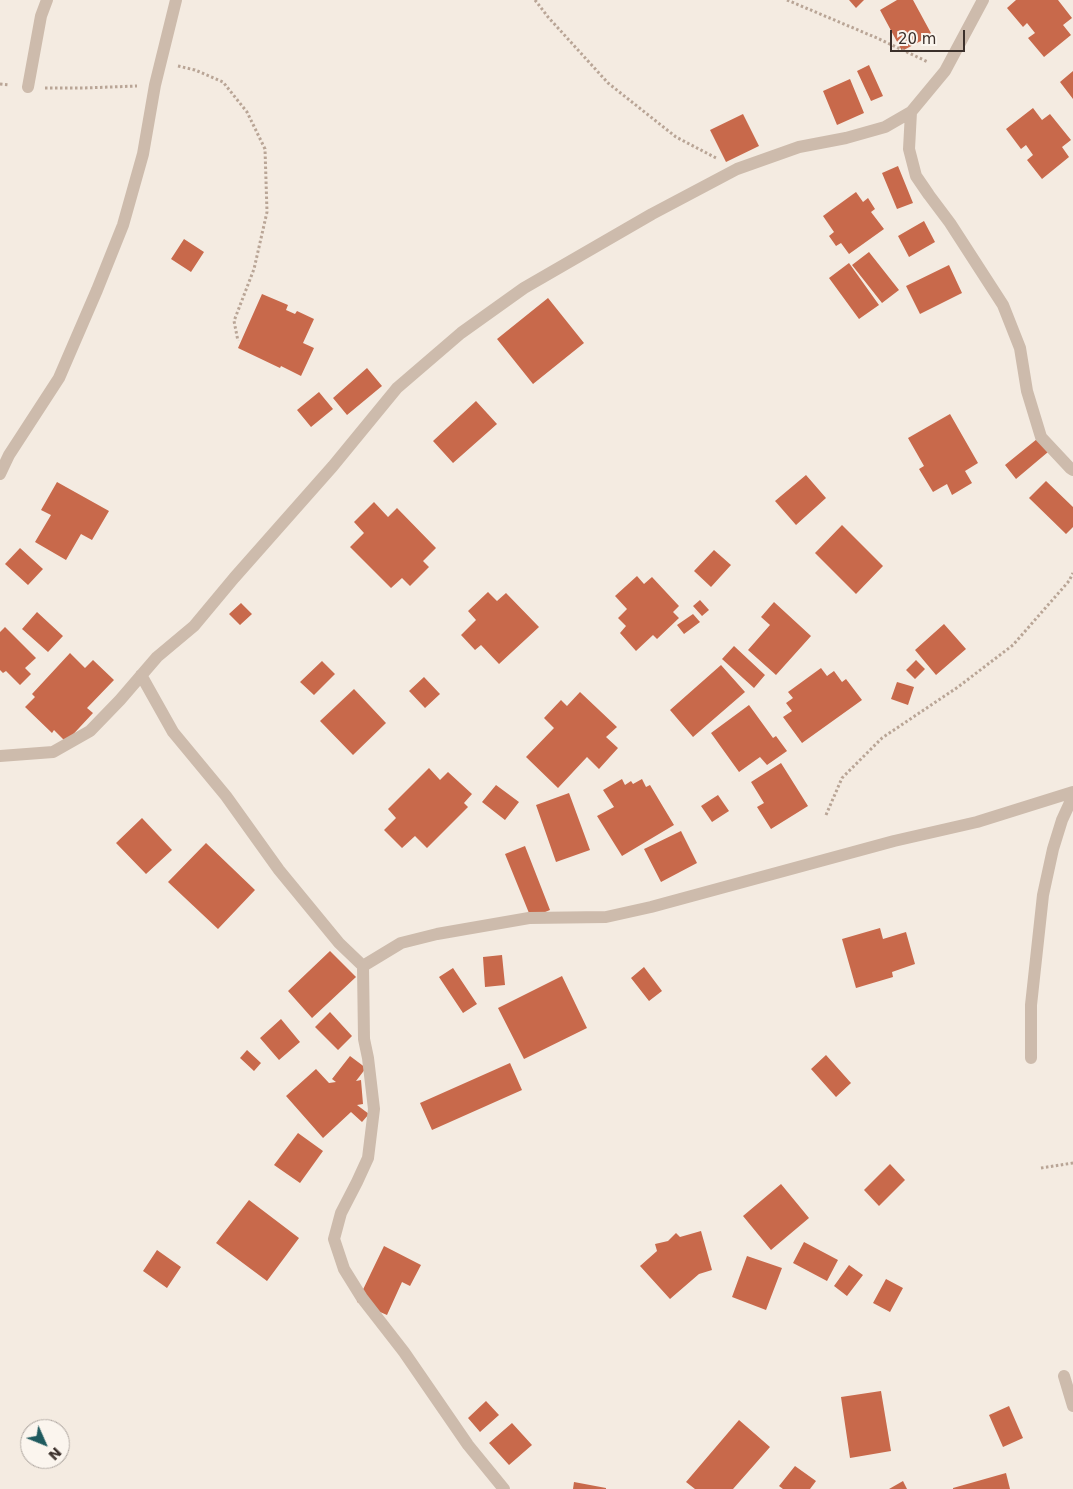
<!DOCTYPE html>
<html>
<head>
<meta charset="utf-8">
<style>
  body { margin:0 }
  #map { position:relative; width:1073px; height:1489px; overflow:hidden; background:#f4ebe1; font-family:"DejaVu Sans",sans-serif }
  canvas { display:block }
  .north { position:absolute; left:20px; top:1419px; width:50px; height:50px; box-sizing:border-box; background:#fbf5ee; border:1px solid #aea6a0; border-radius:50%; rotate:134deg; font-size:14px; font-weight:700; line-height:20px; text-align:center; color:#3b302b }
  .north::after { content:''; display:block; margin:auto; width:18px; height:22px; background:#1f5a5e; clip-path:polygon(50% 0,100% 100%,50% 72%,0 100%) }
  .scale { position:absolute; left:890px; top:30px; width:75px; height:22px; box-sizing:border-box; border:2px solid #3b302b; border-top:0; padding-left:6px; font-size:15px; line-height:18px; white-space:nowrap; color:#3b302b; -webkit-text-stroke:4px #fbf5ee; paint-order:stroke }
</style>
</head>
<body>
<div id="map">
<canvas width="1073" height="1489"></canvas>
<div class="north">N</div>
<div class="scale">20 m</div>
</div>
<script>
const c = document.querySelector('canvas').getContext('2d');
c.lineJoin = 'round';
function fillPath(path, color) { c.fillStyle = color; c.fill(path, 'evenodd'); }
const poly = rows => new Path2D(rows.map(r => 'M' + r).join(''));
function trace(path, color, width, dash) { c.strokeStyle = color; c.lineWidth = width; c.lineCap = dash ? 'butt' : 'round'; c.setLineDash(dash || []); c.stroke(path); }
const building = poly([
  [849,0,864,0,856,8],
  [897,0,913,0,932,35,902,51,880,10],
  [1016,0,1058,0,1072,18,1063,25,1071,35,1044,57,1028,38,1035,33,1027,23,1023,27,1007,8],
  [869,65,883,96,871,101,857,71],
  [1073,71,1073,99,1060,82],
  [850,79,864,113,837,125,823,91],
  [1033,108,1042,120,1050,114,1071,140,1062,147,1069,157,1042,179,1027,160,1033,155,1026,145,1021,149,1006,129],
  [743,114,759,146,726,162,710,130],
  [898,166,913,203,897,209,882,173],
  [856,192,863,202,868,198,875,209,871,212,884,229,849,254,841,243,836,246,829,236,834,232,823,216],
  [924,221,935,242,909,257,898,236],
  [184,239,204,252,191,272,171,259],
  [869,252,899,290,882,303,852,265],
  [849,263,879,305,859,319,829,278],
  [949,265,962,293,920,314,906,286],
  [262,294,288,305,286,310,295,314,297,311,314,319,303,343,314,348,301,376,281,366,280,368,238,348],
  [548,298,584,343,533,384,497,339],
  [367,368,382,386,347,415,333,398],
  [319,392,333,409,311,427,297,410],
  [476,401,497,424,453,463,433,441],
  [950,414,978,463,965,471,972,483,952,495,947,484,933,492,919,469,924,466,908,438],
  [1037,439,1048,452,1016,479,1005,465],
  [806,475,826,498,796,525,775,501],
  [1046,481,1073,507,1073,527,1066,534,1029,498],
  [57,482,109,511,92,540,81,534,66,560,35,542,51,515,41,510],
  [374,502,388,517,397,508,436,548,423,561,429,567,410,586,402,578,391,588,350,547,364,533,354,522],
  [842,525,883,566,856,594,815,553],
  [20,548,43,569,28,585,5,564],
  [714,550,731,565,711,587,694,571],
  [637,576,644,584,652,577,679,606,673,612,679,618,657,639,653,635,636,651,620,633,626,626,618,618,627,609,615,596],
  [488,592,497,601,506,593,539,627,499,664,481,645,475,650,461,635,476,620,468,611],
  [700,600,709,610,702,616,693,606],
  [774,602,811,636,776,675,748,650,770,625,761,617],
  [241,603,252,614,240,625,229,614],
  [37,612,63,636,48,652,22,629],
  [693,614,700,622,684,634,677,625],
  [944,624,966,649,936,675,915,650],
  [5,627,36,658,25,668,31,674,20,685,6,671,3,673,0,670,0,632],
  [734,646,765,675,754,688,722,659],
  [70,653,85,668,93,660,114,680,87,708,93,713,66,742,54,730,52,733,25,707,35,697,32,694],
  [916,660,925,669,915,679,906,670],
  [322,661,335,674,314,695,300,682],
  [721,665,745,692,693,737,670,710],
  [821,668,827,676,834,671,842,682,846,679,862,700,802,743,783,717,792,711,786,703,793,698,788,692],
  [424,677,440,694,425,708,409,691],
  [897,682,914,687,908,705,891,699],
  [354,689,386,723,353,755,320,721],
  [580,692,617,727,606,737,618,748,599,769,587,757,558,788,526,757,554,728,544,718,561,700,567,706],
  [749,705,773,738,776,736,787,751,767,765,760,757,739,772,711,733],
  [781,763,808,806,771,829,757,807,764,803,751,782],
  [429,768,440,780,448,772,472,794,464,803,468,807,427,848,415,836,402,848,384,830,396,818,388,809],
  [622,779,625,785,631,781,633,784,642,779,646,787,650,785,674,825,622,856,597,816,614,807,603,790],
  [496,785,519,802,505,820,482,802],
  [569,793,590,850,556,862,536,805],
  [718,795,729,811,712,822,701,806],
  [142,818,172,850,146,874,116,843],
  [681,831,697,863,661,882,644,849],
  [206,843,255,890,218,929,168,882],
  [525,846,550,910,531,918,505,854],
  [880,928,883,939,906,932,915,964,892,972,893,977,856,988,842,939],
  [330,951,356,977,312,1018,288,991],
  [502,955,505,985,485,987,483,957],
  [644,967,662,991,649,1001,631,978],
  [453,968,477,1004,463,1013,439,977],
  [562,976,587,1028,524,1059,498,1008],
  [330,1012,352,1036,338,1050,315,1027],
  [281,1019,300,1042,279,1060,260,1038],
  [247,1050,261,1063,254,1071,240,1058],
  [826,1055,851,1083,836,1097,811,1069],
  [350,1056,366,1068,356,1081,361,1080,363,1104,357,1105,369,1114,362,1122,351,1112,323,1138,286,1096,316,1069,329,1083,336,1082,332,1079],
  [510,1063,522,1090,432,1130,420,1103],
  [298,1133,323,1151,300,1183,274,1165],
  [890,1164,905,1180,879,1206,864,1190],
  [781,1184,809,1218,771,1250,743,1216],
  [249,1200,299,1238,267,1281,216,1243],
  [701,1231,712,1270,699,1274,670,1299,640,1266,657,1251,655,1244,668,1241,676,1233,680,1237],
  [804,1242,838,1260,827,1281,793,1263],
  [384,1246,421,1265,410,1286,402,1282,387,1315,357,1302],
  [157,1250,181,1267,167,1288,143,1271],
  [747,1256,782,1268,766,1310,732,1297],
  [849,1265,863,1275,847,1296,834,1286],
  [886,1279,903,1288,890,1312,873,1303],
  [881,1391,891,1451,850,1458,841,1397],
  [486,1401,499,1415,480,1432,468,1418],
  [1009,1406,1023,1438,1003,1447,989,1415],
  [739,1420,770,1447,733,1489,695,1489,686,1482],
  [512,1423,532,1445,509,1465,489,1443],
  [795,1466,816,1481,810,1489,783,1489,779,1486],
  [1006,1473,1010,1489,953,1489,953,1488],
  [903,1481,907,1489,889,1489],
  [574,1482,606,1488,606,1489,573,1489]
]);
const path = poly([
  [535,0,548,17,608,83,676,137,718,159],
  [787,0,877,38,928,62],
  [178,66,195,70,223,82,247,112,265,149,267,212,254,269,234,321,238,341],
  [0,84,9,85],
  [45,88,84,88,137,86],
  [826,815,842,778,882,738,958,687,1013,645,1069,581,1073,573],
  [1041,1168,1073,1163]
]);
const minor = poly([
  [28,87,41,16,47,0],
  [911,112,909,149,916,176,929,195,950,223,1003,305,1020,348,1027,391,1041,437,1070,468,1073,470],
  [0,474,9,455,59,378,97,290,123,225,143,154,155,85,176,0],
  [141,675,173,732,226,796,279,870,339,943,363,966,364,1039,368,1058,374,1109,368,1158,357,1182,341,1213,334,1239,344,1269,362,1298,404,1352,468,1445,504,1489],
  [0,756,53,752,90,731,120,700,157,657,194,626,234,578,333,466,397,388,461,333,524,288,652,214,737,169,799,147,846,138,885,127,911,112,945,71,983,0],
  [363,966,401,943,437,934,529,918,606,917,651,907,894,841,977,822,1073,792],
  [1031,1058,1031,1005,1043,895,1053,849,1062,820,1073,796],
  [1064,1376,1073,1406]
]);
fillPath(building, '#c8694b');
trace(path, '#b9a596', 3, [2.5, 2.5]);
trace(minor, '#cdbbac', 12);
</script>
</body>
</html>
